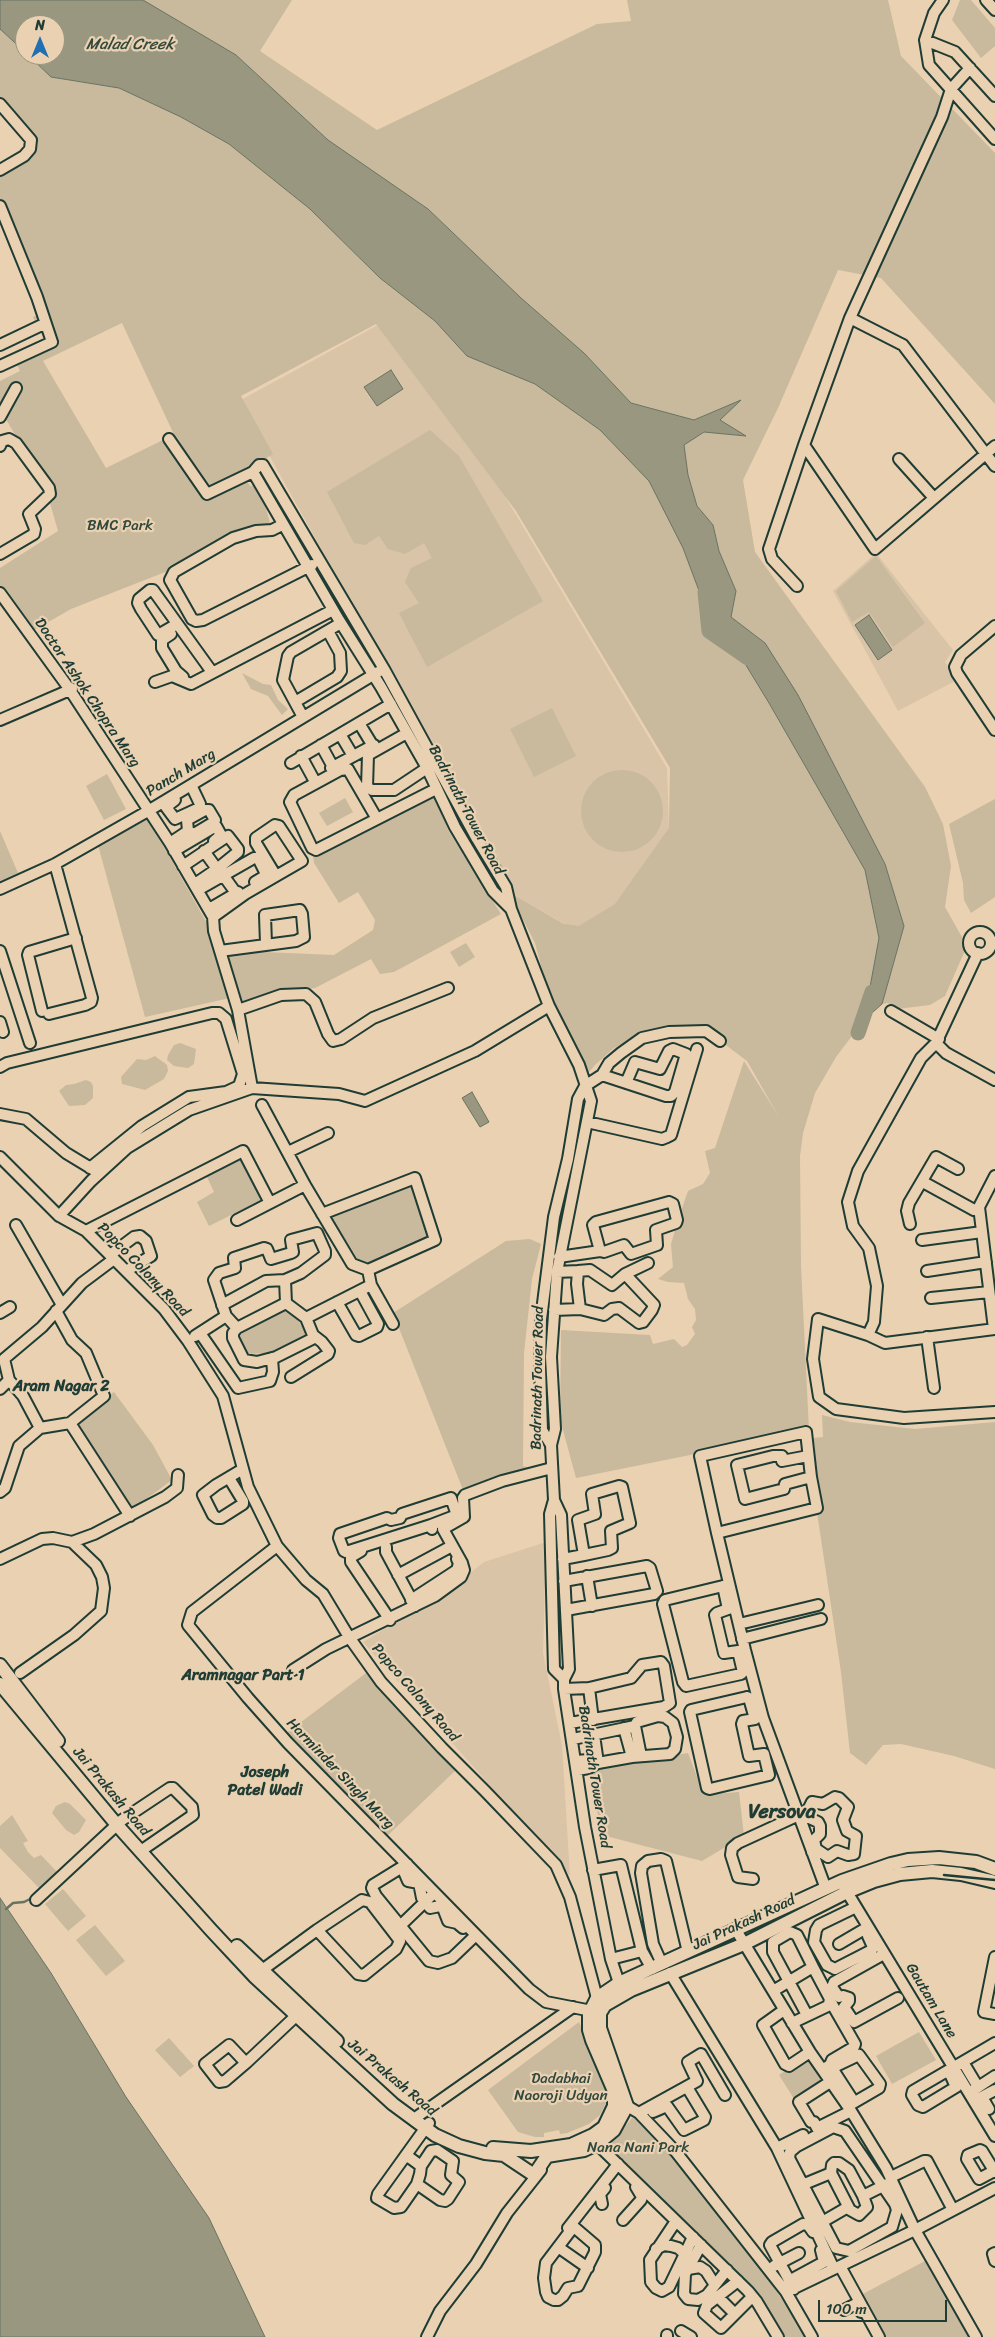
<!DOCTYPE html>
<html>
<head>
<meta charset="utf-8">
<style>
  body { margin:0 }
  #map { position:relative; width:995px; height:2337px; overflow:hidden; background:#ead1b2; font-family:Sriracha,sans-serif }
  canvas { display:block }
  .north { position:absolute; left:15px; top:15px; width:50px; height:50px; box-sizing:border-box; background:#ead1b2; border:1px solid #999680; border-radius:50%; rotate:0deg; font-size:14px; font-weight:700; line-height:20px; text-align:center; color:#1f3d34 }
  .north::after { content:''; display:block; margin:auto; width:18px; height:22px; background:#1f6fb2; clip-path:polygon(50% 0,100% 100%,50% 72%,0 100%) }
  .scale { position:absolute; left:818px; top:2300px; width:129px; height:22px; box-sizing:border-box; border:2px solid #1f3d34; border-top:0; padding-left:6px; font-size:15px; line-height:18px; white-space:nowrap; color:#1f3d34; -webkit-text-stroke:4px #ead1b2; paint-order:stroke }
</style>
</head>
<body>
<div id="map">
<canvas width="995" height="2337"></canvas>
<div class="north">N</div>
<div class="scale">100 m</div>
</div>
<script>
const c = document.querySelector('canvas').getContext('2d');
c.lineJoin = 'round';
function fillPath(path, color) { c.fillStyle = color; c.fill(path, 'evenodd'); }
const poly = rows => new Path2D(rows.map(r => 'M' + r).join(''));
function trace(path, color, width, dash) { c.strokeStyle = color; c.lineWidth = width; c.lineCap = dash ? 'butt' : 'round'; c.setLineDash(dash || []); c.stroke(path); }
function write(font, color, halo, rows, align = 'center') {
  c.font = font + ' Sriracha,sans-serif'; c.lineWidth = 4.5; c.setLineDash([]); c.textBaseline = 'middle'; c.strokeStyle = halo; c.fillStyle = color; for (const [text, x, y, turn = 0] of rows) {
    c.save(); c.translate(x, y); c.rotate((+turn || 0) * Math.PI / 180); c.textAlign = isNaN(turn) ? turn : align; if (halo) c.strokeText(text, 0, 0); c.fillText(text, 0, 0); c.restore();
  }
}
const built = poly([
  [378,325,503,493,667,768,669,831,621,901,580,927,570,927,513,894,239,401],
  [876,553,953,650,945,662,957,680,898,711,833,591],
  [546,1542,543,1653,562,1745,570,1876,363,1642,446,1592,484,1562]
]);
const green = poly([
  [143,0,292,0,260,51,377,130,597,24,631,21,627,0,888,0,901,56,995,153,995,404,881,278,838,270,778,408,743,480,755,552,925,787,943,824,951,866,945,907,967,946,945,996,930,1005,897,1009,888,1003,882,1004,904,926,885,864,765,643,731,617,736,591,719,551,713,525,697,506,688,475,684,445,704,432,745,436,719,420,739,401,694,420,631,403,584,353,521,298,428,209,328,140,236,55],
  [960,0,971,0,995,28,995,46,981,58,952,20],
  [0,29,25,52,25,55,28,55,51,77,119,88,181,117,229,144,310,209,380,278,435,321,467,355,535,384,600,430,650,481,683,548,710,620,741,657,769,703,865,870,879,938,864,1020,836,1057,815,1093,803,1133,800,1156,801,1266,809,1431,576,1478,560,1419,561,1330,650,1335,653,1344,674,1339,682,1347,687,1345,695,1334,692,1327,696,1320,695,1309,688,1299,684,1283,668,1282,658,1279,673,1267,671,1244,679,1217,688,1191,703,1184,710,1173,705,1151,715,1148,744,1061,779,1117,747,1061,706,1030,646,1034,614,1048,595,1065,583,1079,549,1012,543,973,535,943,509,892,564,924,579,926,615,904,669,828,670,768,516,511,376,324,241,396,273,454,242,473,250,486,259,484,272,530,71,609,29,633,0,594,0,568,58,531,48,496,50,494,0,409,0,381,20,371,15,360,46,343,33,317,45,311,0,212,0,168,37,139,0,100],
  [122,323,191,471,167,438,106,468,43,361],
  [430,430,459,456,543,601,427,667,399,613,419,603,405,582,411,568,432,558,424,543,405,554,388,549,379,536,365,545,354,543,327,492],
  [876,556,925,623,893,647,869,612,852,622,836,591],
  [242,673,263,684,271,685,278,700,288,709,282,715,268,696,251,689],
  [552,708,576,756,534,777,510,729],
  '581 811a41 41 0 1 1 82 0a41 41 0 1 1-82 0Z',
  [107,774,126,809,104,820,86,786],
  [436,796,448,830,501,914,394,972,380,974,371,959,315,988,278,993,239,1008,224,957,241,951,334,955,373,930,375,920,358,892,339,903,314,863,313,855],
  [345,798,353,812,327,826,319,813],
  [995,799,995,897,971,913,964,900,963,883,949,824],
  [148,819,212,932,230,998,145,1017,98,845],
  [0,831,18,873,0,881],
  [466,943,475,957,459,967,450,952],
  [180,1043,196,1049,194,1064,188,1068,174,1066,167,1060,168,1055,174,1045],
  [155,1056,167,1065,168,1071,164,1079,145,1090,122,1084,121,1077,137,1059,146,1060],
  [86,1080,91,1082,93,1086,93,1098,85,1105,69,1106,59,1091,66,1085,74,1084],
  [241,1157,263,1199,209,1226,197,1202,214,1192,206,1175],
  [412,1183,428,1238,370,1264,360,1263,331,1216],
  [530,1239,541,1244,532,1279,524,1353,523,1466,540,1471,465,1495,393,1313,506,1241],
  [289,1308,310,1337,270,1353,243,1354,236,1337],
  [114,1392,153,1445,172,1480,130,1511,70,1423],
  [822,1415,850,1422,915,1429,995,1422,995,1769,954,1756,901,1744,883,1745,866,1765,850,1753,841,1672,806,1439,823,1437],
  [370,1670,458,1768,384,1839,284,1735],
  [688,1753,704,1795,739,1792,744,1836,702,1861,602,1835,589,1771],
  [65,1802,70,1804,86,1820,79,1832,74,1835,66,1830,52,1813,56,1806],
  [12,1815,28,1841,23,1843,28,1852,34,1858,41,1855,57,1872,39,1888,0,1848,0,1826],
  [63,1889,86,1916,68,1931,45,1904],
  [95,1925,125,1961,106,1976,76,1940],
  [579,2022,609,2089,608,2099,600,2115,589,2124,567,2133,560,2134,559,2130,544,2133,544,2137,535,2137,518,2132,488,2090],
  [919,2032,936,2060,892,2084,876,2056],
  [169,2038,194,2066,180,2077,155,2050],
  [807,2055,825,2085,796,2102,779,2075],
  [632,2118,645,2122,693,2183,729,2223,808,2337,780,2337,759,2300,622,2164,607,2144,620,2133],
  [925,2261,970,2337,882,2337,859,2296]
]);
const water = poly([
  [0,0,143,0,236,55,328,140,428,209,521,298,584,353,631,403,694,420,741,400,720,420,746,436,704,432,684,445,688,475,697,506,713,525,719,551,736,591,731,617,765,643,798,695,885,864,904,926,882,1004,864,1020,879,938,865,870,769,703,741,657,710,620,683,548,649,481,600,430,535,384,467,356,435,321,380,278,310,209,229,144,181,117,119,88,51,77,28,55,55,55,55,25,25,25,25,52,0,29,0,0],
  [391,370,403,389,377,406,364,387,391,370],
  [869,615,892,650,878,660,855,625,869,615],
  [472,1092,489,1122,480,1127,462,1098,472,1092],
  [0,1898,51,1973,126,2097,209,2218,265,2337,0,2337,0,1898]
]);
const stream = poly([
  [6,1909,13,1903,24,1902,32,1898]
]);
const river = poly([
  [705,592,709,631,748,658],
  [858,1033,872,992]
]);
const minor = poly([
  [943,0,934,13,925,40,929,65,995,139],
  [986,0,995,10],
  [925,40,955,52,995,96],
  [0,104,31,140,30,149,24,156,0,170],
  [0,206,37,297,52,342,0,366],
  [850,318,903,345,995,466],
  [0,345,44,324],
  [0,417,16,388],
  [169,439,207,494,253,472,259,465,263,465,384,669,477,839,506,887,511,909],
  [804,445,875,549,995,446],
  [0,446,2,441,9,439,16,443,49,488,50,494,29,514,35,529,34,534,0,554],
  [899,459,934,498],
  [253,472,339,620,381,687,427,768,455,827,493,891,511,909,549,1006,579,1065,591,1101,557,1272,551,1357,555,1429,551,1445,554,1500,561,1515,569,1669,564,1679,564,1689,585,1827,611,1959,619,1983],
  [282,525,272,530,256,531,233,538,174,572,170,580,192,619,196,621,203,620,312,565],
  [797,586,772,559,769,549,804,445,850,318,942,117,951,89,970,68],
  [0,593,68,687,170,843,213,917,214,931,238,1010,252,1088],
  [177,624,158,635,141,609,138,603,139,599,150,590,153,590,212,672],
  [995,626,961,655,955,667,957,673,995,730],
  [171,634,162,640,162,648,176,671,183,677],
  [155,682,172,676,191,684,333,610],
  [295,702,337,677,341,671,340,653,328,631],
  [303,717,283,680,288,656,291,652,341,623],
  [0,720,72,689,69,687],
  [359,723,373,746],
  [407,733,368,755,367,787,372,790,394,790,427,768],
  [340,734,353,756],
  [321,745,333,767],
  [301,756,313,778],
  [291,763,391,704],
  [331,768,374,745],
  [175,800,166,807,175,819,199,808,200,804,191,785],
  [377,819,348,769,340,770,294,795,290,802,312,848,316,850,436,789],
  [170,843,188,831,187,820,205,810,209,810,215,820,214,822,194,834,188,831],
  [174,851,216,826,221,835,214,841],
  [204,851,217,869],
  [183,866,226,837,228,836,238,849,238,852,217,869,195,884],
  [223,875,236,893],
  [0,889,55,864,148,811,378,672],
  [198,890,254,858,258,858,265,872,265,876,255,882],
  [209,909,238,892],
  [213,917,245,894,276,876,302,861,279,826,275,825,256,838,256,843,276,876],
  '969 943a11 11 0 1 1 22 0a11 11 0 1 1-22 0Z',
  [0,951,30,1043],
  [220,951,296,941,304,937,302,914,300,910,265,915,266,944],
  [238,1010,281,995,306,994,315,1002,328,1034,333,1041,341,1039,373,1018,448,988],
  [42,1011,28,955,29,952,76,938],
  [891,1011,939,1039],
  [49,1014,85,1005,91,1002,92,998,55,864],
  [0,1022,3,1032],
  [936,1043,946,1053,995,1080],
  [0,1067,7,1063,212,1013,219,1013,226,1019,243,1074,239,1086,226,1092,189,1097,142,1126,90,1168],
  [602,1075,666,1096,671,1096,675,1092,686,1054,673,1049,669,1051,660,1069,635,1062,626,1083],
  [262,1105,305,1185,352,1264,368,1270,435,1240,415,1178,322,1214],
  [0,1114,26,1119,66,1153,94,1170],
  [587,1122,662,1139,667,1137,671,1135,697,1049],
  [288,1152,328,1133],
  [0,1157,59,1216,86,1231,164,1309,188,1341,223,1396,248,1487,277,1546,306,1580,323,1594,349,1637,381,1682,442,1748,485,1791,556,1865,570,1897,597,1998,602,2003],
  [923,1182,974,1210,979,1209],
  [669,1202,673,1204,677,1220,676,1223,656,1230,657,1245,631,1254,624,1245,604,1252,600,1251,593,1225,596,1222,669,1202],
  [59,1216,91,1181,127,1148,189,1110,252,1088,339,1094,365,1101,475,1051,549,1006],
  [237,1220,305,1185],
  [910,1224,907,1211,909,1203,936,1157,958,1169],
  [86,1231,243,1151,270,1203],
  [922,1240,982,1232],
  [110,1255,134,1237,140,1236,146,1241,151,1256,126,1271],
  [559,1257,600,1251],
  [368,1270,371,1285,393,1324],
  [927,1271,986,1262],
  [557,1272,578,1271,577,1284,580,1309,604,1315,612,1309,619,1308,639,1323,643,1322,652,1310,654,1305,625,1274,612,1285,590,1270,578,1271],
  [625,1274,648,1263],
  [931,1298,989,1292],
  [337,1302,356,1335,359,1336,377,1327,378,1324,360,1291],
  [286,1303,285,1280,301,1273,325,1255,325,1251,317,1233,291,1240,293,1252,291,1253,271,1259,267,1249,264,1248,234,1258,235,1268,219,1273,214,1280,226,1316,237,1328,286,1303,306,1318,371,1285],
  [62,1305,82,1283,114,1259],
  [222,1305,266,1281,285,1280],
  [554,1310,580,1309],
  [56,1311,72,1340,86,1353,104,1396,70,1423],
  [0,1313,10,1307],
  [237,1328,233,1333,233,1338,244,1360,257,1362,276,1357,312,1339,313,1335,306,1318],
  [994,1329,979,1207,995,1176],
  [995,1329,885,1343,868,1335,818,1319,813,1359,819,1397,836,1409,904,1418,995,1412],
  [200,1333,238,1388,270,1381,273,1372,272,1358],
  [868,1335,874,1322,877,1286,869,1248,853,1226,848,1202,858,1171,921,1058,936,1043,978,953],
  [195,1336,226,1316],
  [927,1337,934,1388],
  [291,1377,328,1354,329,1351,322,1342,313,1335],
  [0,1389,9,1380],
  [40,1428,70,1423,130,1516],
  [551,1445,542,1430,540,1368,541,1319,554,1217,568,1159,578,1099,585,1086,602,1075,609,1063,621,1053,642,1038,669,1032,706,1031,720,1041],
  [808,1456,782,1461,782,1456,773,1456,737,1465,745,1499,784,1489,785,1484,811,1477],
  [229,1478,243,1501,243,1504,221,1518,217,1518,213,1515,203,1495,216,1485,243,1469],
  [0,1492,5,1488,19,1446,40,1428,23,1396,9,1380,4,1359,42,1327,62,1305,16,1225],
  [554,1500,550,1514,554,1669,564,1679],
  [431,1525,457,1515,451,1498,402,1514,400,1518,391,1520,387,1518,340,1534,339,1538,344,1551,346,1552,431,1525,432,1529],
  [717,1533,817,1508,811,1477,806,1432,700,1456,717,1533,745,1650,763,1718,826,1889],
  [277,1546,192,1612,188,1625,248,1698,288,1743,529,1989,546,2002,597,2012],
  [386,1547,386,1552,415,1606],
  [361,1551,351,1557,351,1562,390,1620],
  [0,1559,42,1539,53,1538,72,1542,94,1534,165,1497,177,1488,178,1475],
  [563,1559,584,1555,608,1550,612,1548,611,1531,630,1523,622,1487,619,1486,592,1494,595,1514,578,1520,584,1555],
  [398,1575,450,1547],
  [587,1576,592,1606],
  [564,1581,647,1566,650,1568,657,1591,654,1594,566,1610],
  [723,1586,728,1609,717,1613,715,1615,724,1653,738,1651,743,1672,741,1674,686,1686,683,1682,663,1604,665,1600,723,1586],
  [411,1600,457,1570,459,1563,457,1559],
  [739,1624,818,1605],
  [742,1639,821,1619],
  [293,1670,326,1649,435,1596,461,1577,464,1570,462,1563,443,1529,464,1517,463,1498,465,1495,502,1481,552,1468],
  [20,1673,74,1635,101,1611,104,1588,102,1577,96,1565,72,1542],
  [589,1688,593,1720],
  [564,1689,589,1688,631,1678,642,1665,661,1662,664,1666,670,1703,664,1707,570,1723],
  [747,1697,749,1698,755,1719,743,1721,742,1724,749,1756,764,1754,769,1775,710,1789,707,1788,690,1712,691,1710,747,1697],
  [635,1726,641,1756],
  [624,1728,632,1757],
  [594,1735,598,1763],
  [573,1739,635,1726,637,1722,658,1716,665,1717,673,1723,677,1737,675,1749,670,1754,632,1757,598,1763,589,1768,577,1770],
  [576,1761,588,1760,598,1763],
  [812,1852,816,1849,828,1857,837,1851,848,1855,854,1854,856,1836,847,1831,843,1820,848,1807,839,1798,835,1797,823,1804,812,1802,807,1812,807,1817,818,1822,820,1826,820,1834,814,1840,816,1849],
  [407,1864,373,1885,372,1888,376,1896,429,1961,438,1963,452,1958,476,1935],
  [402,1867,408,1881,419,1883,422,1898,430,1908,440,1906,443,1908,448,1921,457,1923,463,1928],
  [593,1870,621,1865,642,1951,611,1959],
  [753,1879,738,1877,731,1855,732,1848,738,1843,799,1815],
  [844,1887,995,2136],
  [36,1900,122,1820,170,1788,173,1788,192,1807,193,1815,145,1848],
  [852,1909,819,1925,816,1930,814,1942,827,1965,835,1969,872,1950,873,1947,868,1936],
  [400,1926,430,1897],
  [736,1930,810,2052,851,2111,886,2168,915,2230,976,2337],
  [839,1944,868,1927],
  [642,1951,652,1969],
  [884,1954,834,1982,832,1987,839,1997,843,1996,849,1998,849,2001,844,2007,854,2022,898,1998],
  [995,1957,984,2012,995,2014],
  [662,1964,653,1944,641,1873,642,1866,648,1861,661,1859,666,1861,688,1952],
  [258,1973,317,1930,362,1900,370,1902,400,1941,396,1949,364,1975,358,1974,317,1930],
  [670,1973,777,2148,834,2269],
  [773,1991,813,1967,830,1999,829,2004],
  [784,2010,763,2025,785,2064,789,2066,810,2052],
  [807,2015,773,1952,773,1942,790,1932,797,1935,813,1967],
  [792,2023,832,2004,855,2044,854,2047,832,2060,830,2065],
  [963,2062,978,2087],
  [246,2063,229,2045,205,2064,219,2082,225,2081,246,2063,297,2015],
  [830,2065,854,2102],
  [825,2068,830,2065,836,2066,859,2055,880,2084,879,2088,848,2106],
  [951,2076,956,2087,923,2107,918,2105,912,2095,913,2091,995,2043],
  [969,2093,995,2076],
  [982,2097,989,2109],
  [974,2101,995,2090],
  [621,2105,627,2106,639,2113,676,2152,786,2292,812,2337],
  [653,2112,667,2106,684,2130,704,2120,705,2117,687,2087],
  [639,2113,697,2081,688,2062,701,2054,725,2095],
  [415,2121,418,2116,573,2007],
  [821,2126,851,2111],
  [833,2127,845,2131,895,2204,897,2210,892,2227,849,2251,836,2248,789,2158,790,2152,797,2146,833,2127],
  [817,2128,814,2122,811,2122,799,2102,830,2082],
  [597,2144,748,2291,757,2302,778,2337],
  [777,2148,803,2135],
  [406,2155,421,2166,420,2174,417,2184,401,2207,394,2208,377,2198,378,2194,429,2123],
  [834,2163,839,2163,849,2170,863,2196,867,2207,859,2215,850,2210,831,2173,832,2165,834,2163],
  [994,2171,979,2179,967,2159,968,2155,980,2150,982,2151,995,2172],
  [891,2177,924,2161,927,2161,953,2210],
  [417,2184,440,2200,445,2201,448,2199,459,2182,451,2175,453,2161,437,2150,431,2151,421,2166],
  [797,2187,831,2173],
  [863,2196,887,2184],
  [602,2204,600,2194,605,2188],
  [623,2220,641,2200,642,2197,636,2187],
  [676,2221,650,2260,651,2282,656,2288,662,2291,669,2287,693,2237],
  [817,2225,848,2207],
  [574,2227,595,2245,595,2252,578,2286,568,2288,563,2296,558,2300,554,2300,548,2297,546,2292,544,2278,546,2263,571,2230,568,2228,618,2164],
  [701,2245,685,2274,684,2294,688,2299,698,2300,707,2295,727,2270],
  [558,2247,588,2268],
  [656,2249,664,2245,671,2246,678,2248,685,2254],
  [995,2253,993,2254,995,2261],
  [774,2266,799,2253],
  [840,2266,879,2337],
  [688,2269,700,2267,706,2271,715,2285],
  [738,2281,707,2305,704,2313,721,2328,752,2297],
  [789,2281,824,2262,821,2250],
  [794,2289,770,2245,772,2242,803,2224,808,2225,813,2232],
  [786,2292,915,2230,995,2188],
  [718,2297,735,2314],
  [844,2310,856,2304,861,2312],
  [681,2331,691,2337],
  [427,2337,440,2311,476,2264,507,2213,541,2170],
  [667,2337,667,2335]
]);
const major = poly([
  [0,1665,58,1741],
  [0,1684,117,1825,211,1930,254,1976,346,2061,393,2104,435,2135,459,2146,485,2153,504,2155,534,2175,547,2156,584,2150,597,2144,614,2130,627,2106,600,2028,600,2013,605,2005,631,1990,744,1944,847,1892,874,1881,900,1874,932,1871,961,1874,995,1882],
  [237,1946,337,2041],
  [493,2148,531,2151,571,2145,593,2135,604,2127,614,2106,614,2091,592,2040,589,2030,589,2014,597,1998,619,1983,842,1881,891,1864,908,1860,939,1858,976,1862,995,1869]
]);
const rail = poly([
  [944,1875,995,1880]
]);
const parkNames = [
  ["BMC Park",120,526],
  ["Dadabhai",561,2079],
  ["Naoroji Udyan",561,2096],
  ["Nana Nani Park",638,2148]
];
const streetNames = [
  ["Doctor Ashok Chopra Marg",87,693,56],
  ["Panch Marg",181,773,-31],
  ["Badrinath Tower Road",466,810,62],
  ["Popco Colony Road",143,1270,46],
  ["Badrinath Tower Road",538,1378,-89],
  ["Popco Colony Road",415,1693,49],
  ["Harminder Singh Marg",340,1774,46],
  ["Badrinath Tower Road",594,1777,81],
  ["Jai Prakash Road",111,1792,50],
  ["Jai Prakash Road",744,1923,-25],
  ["Gautam Lane",931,2001,59],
  ["Jai Prakash Road",392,2078,40]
];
const waterNames = [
  ["Malad Creek",130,45]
];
const neighbourhoodNames = [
  ["Aram Nagar 2",61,1387],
  ["Aramnagar Part 1",243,1676],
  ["Joseph",265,1773],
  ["Patel Wadi",265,1791]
];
const districtNames = [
  ["Versova",782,1813]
];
fillPath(built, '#d9c4a8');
fillPath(green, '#c9b99d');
fillPath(water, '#999780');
trace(water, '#687362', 1);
trace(stream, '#687362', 2.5);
trace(river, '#999780', 15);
trace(minor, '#1f3d34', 14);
trace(major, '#1f3d34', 16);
trace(minor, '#ead1b2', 10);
trace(major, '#ead1b2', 12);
trace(rail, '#1f3d34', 2.5);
write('15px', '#30493e', '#ead1b2', parkNames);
write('15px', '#1f3d34', '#ead1b2', streetNames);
write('italic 16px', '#314a3f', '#ead1b2', waterNames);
write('bold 16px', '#1f3d34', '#ead1b2', neighbourhoodNames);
write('bold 20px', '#1f3d34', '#ead1b2', districtNames);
</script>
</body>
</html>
